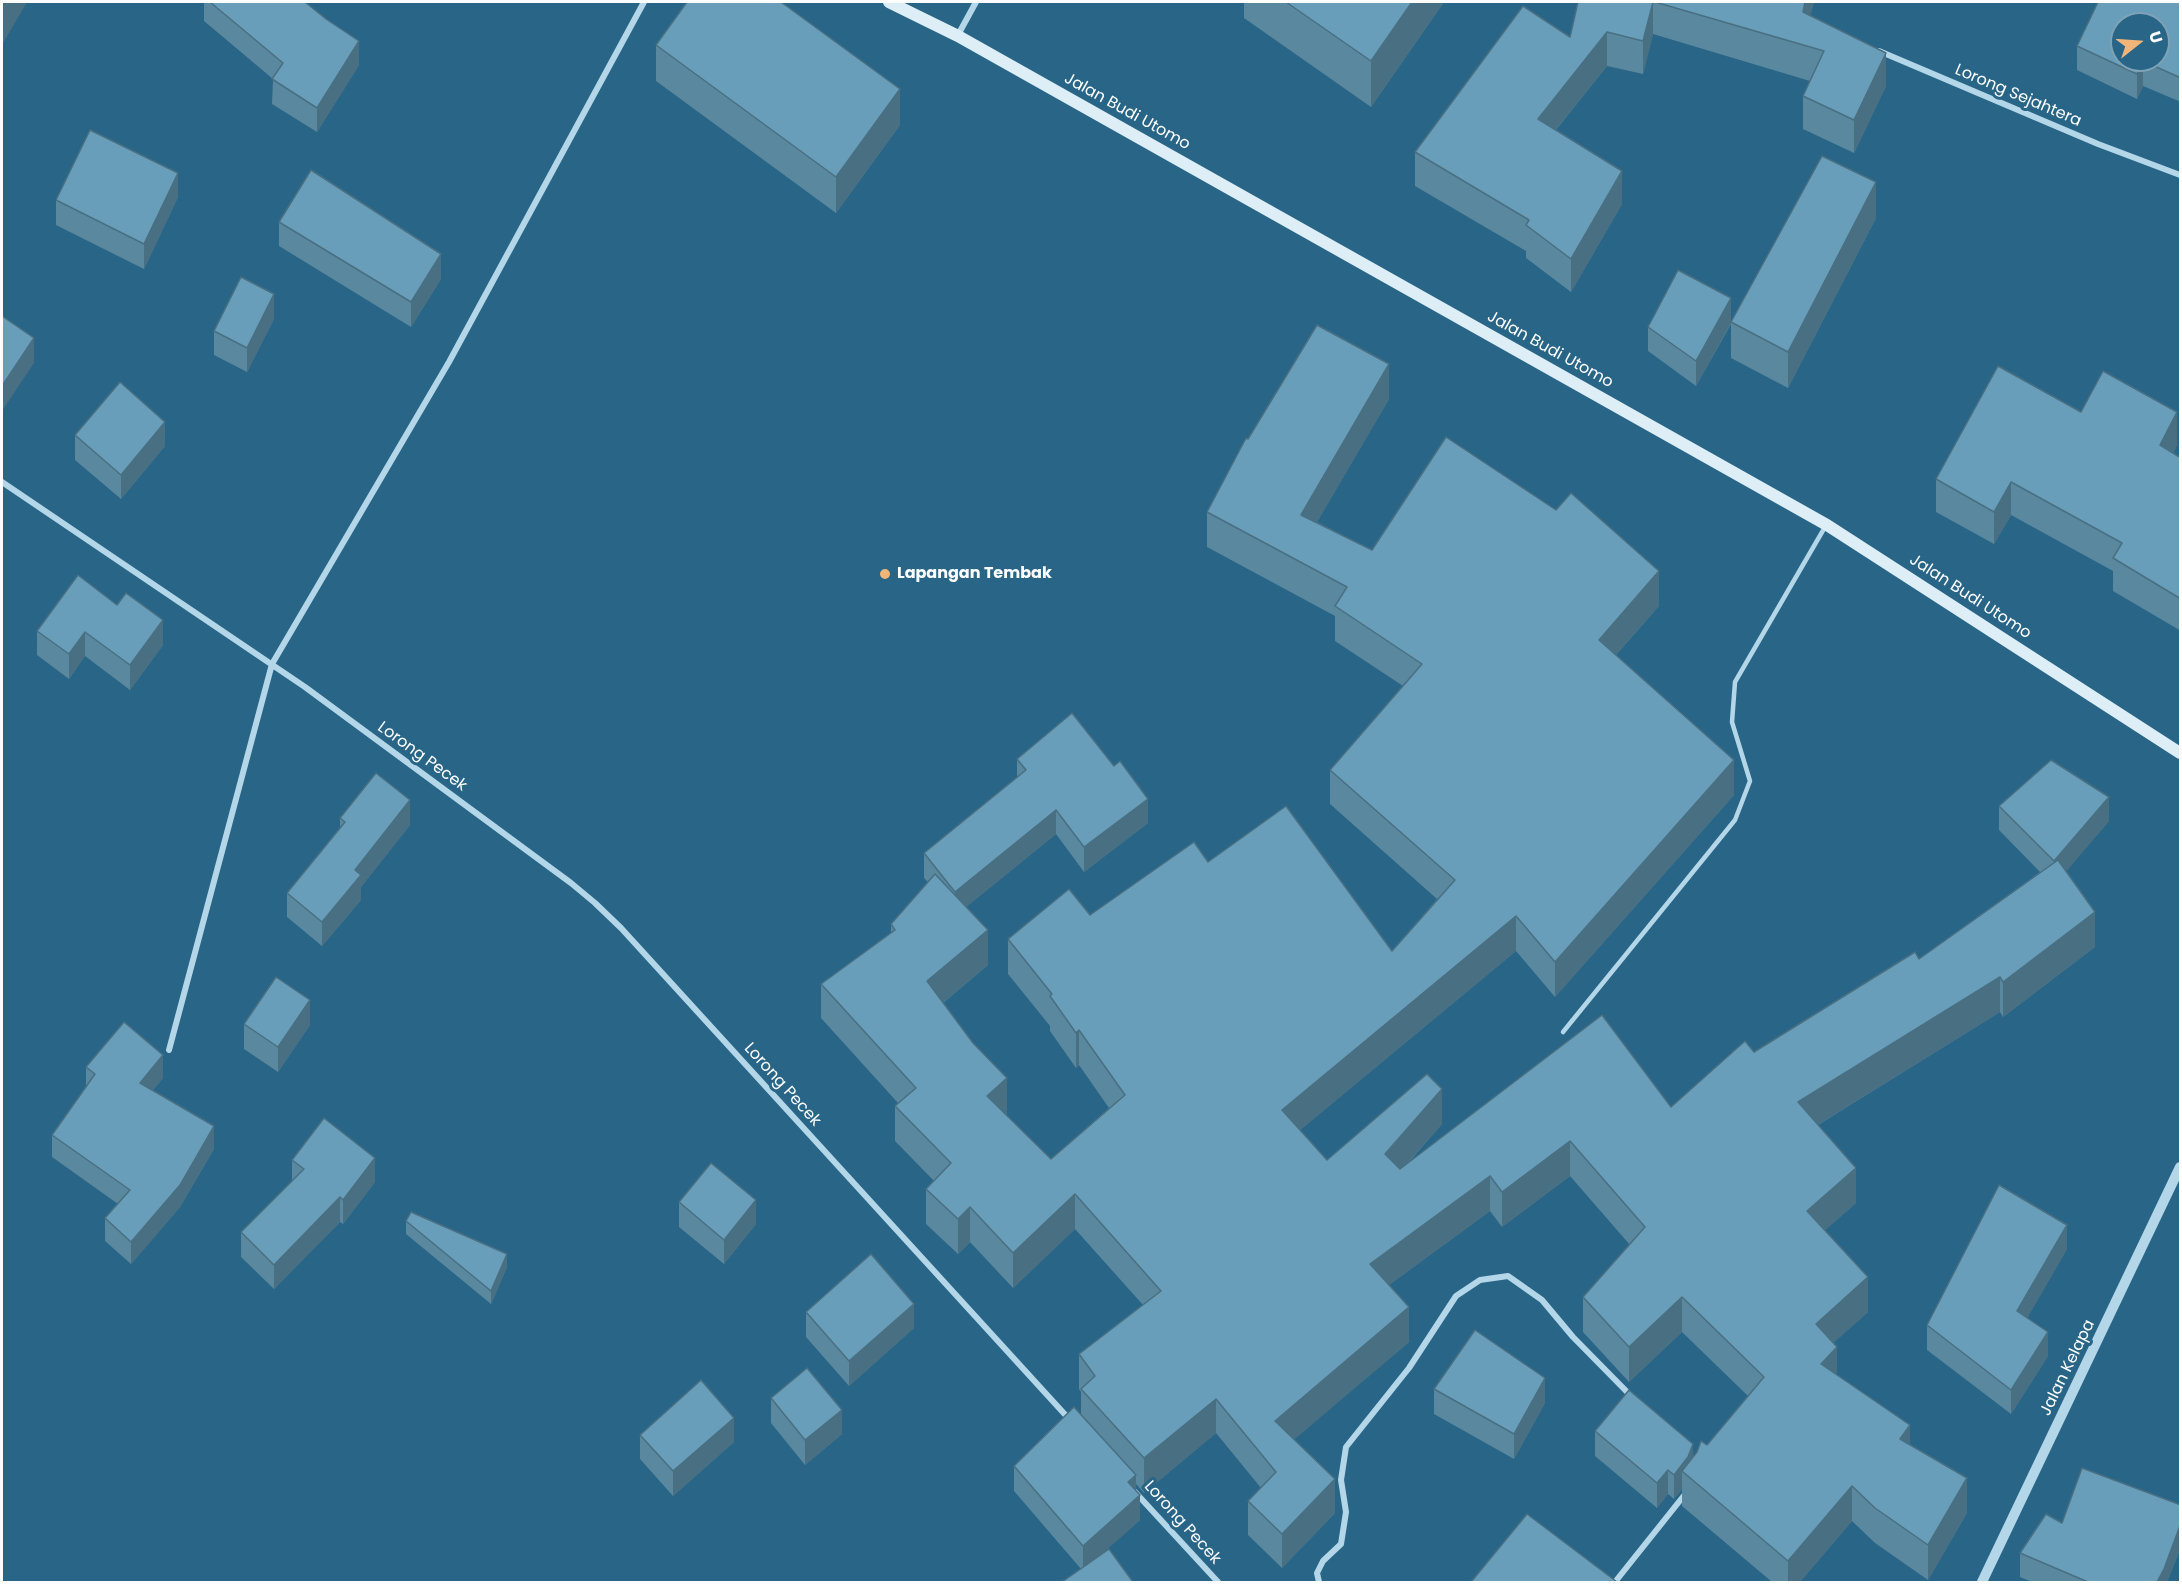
<!DOCTYPE html>
<html>
<head>
<meta charset="utf-8">
<style>
  body { margin:0 }
  #map { position:relative; width:2182px; height:1584px; overflow:hidden; background:#286587; font-family:Poppins,sans-serif }
  canvas { display:block }
  .frame { position:absolute; inset:0; border:3px solid #fff; pointer-events:none }
  .north { position:absolute; left:2110px; top:12px; width:60px; height:60px; box-sizing:border-box; background:#286587; border:2px solid #7ea3b7; border-radius:50%; rotate:73deg; font-size:16px; font-weight:700; line-height:24px; text-align:center; color:#fff }
  .north::after { content:''; display:block; margin:auto; width:21px; height:27px; background:#f0b579; clip-path:polygon(50% 0,100% 100%,50% 72%,0 100%) }
</style>
</head>
<body>
<div id="map">
<canvas width="2182" height="1584"></canvas>
<div class="frame"></div>
<div class="north">U</div>
</div>
<script>
const c = document.querySelector('canvas').getContext('2d');
c.lineJoin = 'round';
const poly = rows => new Path2D(rows.map(r => 'M' + r).join(''));
function trace(path, color, width, dash) { c.strokeStyle = color; c.lineWidth = width; c.lineCap = dash ? 'butt' : 'round'; c.setLineDash(dash || []); c.stroke(path); }
function fillPath(path, color) { c.fillStyle = color; c.fill(path, 'evenodd'); }
function write(font, color, halo, rows, align = 'center') {
  c.font = font + ' Poppins,sans-serif'; c.lineWidth = 6; c.setLineDash([]); c.textBaseline = 'middle'; c.strokeStyle = halo; c.fillStyle = color; for (const [text, x, y, turn = 0] of rows) {
    c.save(); c.translate(x, y); c.rotate((+turn || 0) * Math.PI / 180); c.textAlign = isNaN(turn) ? turn : align; if (halo) c.strokeText(text, 0, 0); c.fillText(text, 0, 0); c.restore();
  }
}
const service = poly([
  [1563,1032,1735,820,1750,781,1732,722,1735,682,1825,527]
]);
const minor = poly([
  [958,35,976,2],
  [1879,51,2098,144,2180,175],
  [2,482,305,687,571,883,595,903,621,928,1070,1420],
  [169,1050,272,664,449,362,644,2],
  [1135,1492,1218,1582],
  [1319,1582,1317,1573,1323,1561,1341,1544,1346,1512,1341,1480,1346,1447,1409,1368,1456,1296,1480,1280,1508,1276,1542,1300,1573,1337,1633,1398],
  [1615,1582,1686,1493]
]);
const tertiary = poly([
  [1982,1582,2180,1167]
]);
const secondary = poly([
  [889,2,958,36,1827,525,2180,753]
]);
const wall = poly([
  [204,2,305,2,359,65,317,132,272,104,273,79,204,21],
  [1244,2,1444,2,1371,107,1244,18],
  [1578,2,1814,2,1810,16,1886,86,1854,153,1803,129,1803,96,1810,81,1653,34,1643,74,1607,66,1556,130,1622,204,1571,292,1526,258,1526,251,1415,186,1415,152,1570,37],
  [2181,2,2181,102,2143,86,2137,99,2077,70,2077,46],
  [656,45,900,125,836,213,656,81],
  [178,197,144,269,56,225,56,200],
  [1876,218,1788,388,1731,358,1731,324,1696,386,1648,351,1648,327,1731,321],
  [279,222,441,279,411,327,279,246],
  [274,319,247,372,214,355,214,331],
  [1389,399,1317,522,1372,550,1659,606,1616,655,1734,795,1555,997,1516,951,1300,1130,1327,1160,1442,1124,1408,1163,1671,1107,1754,1052,1919,959,2040,872,1999,830,1999,806,2109,821,2066,871,2095,947,2003,1017,2000,1012,1818,1125,1856,1203,1825,1230,1868,1312,1833,1343,1837,1375,1910,1445,1967,1513,1928,1580,1875,1543,1852,1521,1800,1582,1772,1582,1682,1506,1682,1489,1674,1499,1668,1494,1657,1508,1595,1456,1595,1431,1693,1458,1707,1445,1748,1396,1682,1332,1629,1382,1583,1332,1583,1297,1630,1245,1570,1176,1502,1227,1490,1211,1389,1285,1409,1342,1294,1439,1335,1513,1282,1568,1248,1535,1248,1501,1261,1488,1216,1433,1144,1493,1136,1484,1136,1490,1140,1520,1100,1555,1081,1569,1014,1491,1014,1466,1081,1415,1081,1392,1079,1389,1079,1354,1143,1305,1075,1229,1013,1288,970,1242,958,1254,926,1224,926,1189,934,1181,895,1141,895,1106,898,1103,821,1018,821,984,891,933,891,924,928,882,924,878,924,853,1017,777,1017,759,1148,823,1084,872,1056,834,966,907,988,965,943,1003,1007,1113,1006,1115,1051,1159,1109,1108,1079,1065,1076,1068,1050,1031,1050,1026,1008,974,1008,939,1090,915,1208,862,1392,951,1437,899,1330,804,1330,770,1403,686,1335,641,1335,616,1207,547,1207,512,1248,439],
  [2081,412,2177,445,2173,453,2181,458,2181,631,2113,591,2113,571,2011,515,1994,544,1936,512,1936,479],
  [75,435,165,446,121,499,75,460],
  [78,575,163,645,130,690,85,656,69,679,37,655,37,631],
  [340,818,410,825,361,887,361,900,322,946,287,917,287,893,340,828],
  [244,1024,310,1025,278,1072,244,1049],
  [86,1067,163,1078,153,1090,214,1149,180,1207,131,1264,105,1241,105,1218,118,1204,52,1157,52,1135,86,1087],
  [292,1160,375,1182,343,1224,340,1222,274,1289,241,1257,241,1232,292,1181],
  [679,1202,756,1224,724,1264,679,1227],
  [406,1221,507,1267,491,1304,406,1234],
  [2067,1249,2027,1318,2048,1356,2011,1414,1927,1350,1927,1325],
  [806,1312,914,1328,849,1386,806,1337],
  [1434,1389,1545,1403,1514,1459,1434,1414],
  [771,1398,842,1434,805,1465,771,1423],
  [640,1435,734,1442,673,1496,640,1459],
  [2181,1505,2181,1547,2167,1582,2032,1582,2020,1577,2020,1553,2062,1523]
]);
const shadedWall = poly([
  [2,2,27,2,2,45],
  [1412,2,1444,2,1371,107,1371,61],
  [1653,2,1653,34,1643,74,1643,41],
  [1805,2,1814,2,1803,45,1803,12],
  [1607,32,1607,66,1538,152,1538,119],
  [359,41,359,65,317,132,317,108],
  [1886,53,1886,86,1854,153,1854,120],
  [2143,61,2143,86,2137,99,2137,74],
  [900,89,900,125,836,213,836,177],
  [1622,171,1622,204,1571,292,1571,259],
  [178,173,178,197,144,269,144,244],
  [1876,182,1876,218,1788,388,1788,352],
  [441,254,441,279,411,327,411,302],
  [274,294,274,319,247,372,247,348],
  [1731,298,1731,323,1696,386,1696,361],
  [34,338,34,363,2,411,2,386],
  [1389,364,1389,399,1301,550,1301,515],
  [2177,412,2177,445,2160,478,2160,445],
  [165,422,165,446,121,499,121,475],
  [2011,482,2011,515,1994,544,1994,512],
  [1659,571,1659,606,1599,674,1599,640],
  [163,620,163,645,130,690,130,665],
  [85,632,85,656,69,679,69,654],
  [1734,760,1734,795,1555,997,1555,962],
  [2109,797,2109,821,2054,886,2054,861],
  [1148,799,1148,823,1084,872,1084,847],
  [410,800,410,825,361,887,361,900,322,946,322,922,355,870],
  [1056,810,1056,834,955,916,955,892],
  [2095,912,2095,947,2003,1017,2003,982],
  [1516,916,1516,951,1282,1145,1282,1110],
  [988,930,988,965,927,1016,927,981],
  [2000,977,2000,1012,1798,1137,1798,1102],
  [310,1000,310,1025,278,1072,278,1047],
  [1079,1030,1079,1065,1076,1068,1076,1033],
  [163,1055,163,1078,140,1105,140,1083],
  [1007,1078,1007,1113,987,1131,987,1096],
  [1442,1089,1442,1124,1385,1188,1385,1154],
  [214,1126,214,1149,180,1207,131,1264,131,1242],
  [1570,1141,1570,1176,1502,1227,1502,1192],
  [375,1158,375,1182,343,1224,343,1200],
  [1856,1168,1856,1203,1807,1246,1807,1211],
  [1490,1176,1490,1211,1370,1299,1370,1264],
  [1075,1194,1075,1229,1013,1288,1013,1253],
  [340,1197,340,1222,274,1289,274,1265],
  [756,1200,756,1224,724,1264,724,1240],
  [970,1207,970,1242,958,1254,958,1219],
  [2067,1225,2067,1249,2017,1336,2017,1311],
  [507,1254,507,1267,491,1304,491,1291],
  [1868,1277,1868,1312,1816,1358,1816,1324],
  [1682,1297,1682,1332,1629,1382,1629,1347],
  [914,1304,914,1328,849,1386,849,1361],
  [1409,1307,1409,1342,1275,1456,1275,1421],
  [2048,1332,2048,1356,2011,1414,2011,1390],
  [1837,1347,1837,1382,1821,1364],
  [1545,1378,1545,1403,1514,1459,1514,1434],
  [1216,1399,1216,1433,1144,1493,1144,1458],
  [842,1410,842,1434,805,1465,805,1440],
  [734,1418,734,1442,673,1496,673,1471],
  [1910,1425,1910,1460,1900,1439],
  [1693,1444,1693,1468,1682,1471,1682,1489,1674,1499,1674,1475],
  [1668,1470,1668,1494,1657,1508,1657,1483],
  [1136,1475,1136,1499,1140,1495,1140,1520,1083,1571,1083,1546,1128,1482],
  [1967,1478,1967,1513,1928,1580,1928,1545],
  [1335,1479,1335,1513,1282,1568,1282,1534],
  [1852,1486,1852,1521,1800,1582,1788,1582,1788,1561],
  [2181,1523,2181,1547,2167,1582,2157,1582]
]);
const building = poly([
  [210,2,305,2,326,19,359,41,317,108,272,79,283,63,210,2],
  [687,2,781,2,900,89,836,177,656,45,687,2],
  [1286,2,1412,2,1371,61,1286,2],
  [1578,2,1653,2,1643,41,1607,32,1538,119,1622,171,1571,259,1526,225,1529,220,1415,152,1523,6,1570,37,1578,2],
  [1655,2,1805,2,1803,12,1886,53,1854,120,1803,96,1824,51,1655,2],
  [2098,2,2181,2,2181,78,2143,61,2137,74,2077,46,2098,2],
  [2122,24,2158,24,2158,60,2122,60,2122,24],
  [90,130,178,173,144,244,56,200,90,130],
  [1822,156,1876,182,1788,352,1731,322,1822,156],
  [311,170,441,254,411,302,279,222,311,170],
  [1678,270,1731,298,1696,361,1648,327,1678,270],
  [241,277,274,294,247,348,214,331,241,277],
  [2,316,34,338,2,386,2,316],
  [1317,325,1389,364,1301,515,1372,550,1446,437,1556,510,1571,493,1659,571,1599,640,1734,760,1555,962,1516,916,1282,1110,1327,1160,1427,1074,1442,1089,1385,1154,1400,1169,1602,1015,1671,1107,1745,1041,1754,1052,1915,952,1919,959,2058,860,2095,912,2003,982,2000,977,1798,1102,1856,1168,1807,1211,1868,1277,1816,1324,1837,1347,1821,1364,1910,1425,1900,1439,1967,1478,1928,1545,1875,1508,1852,1486,1788,1561,1682,1471,1697,1452,1701,1441,1707,1445,1764,1377,1682,1297,1629,1347,1583,1297,1645,1227,1570,1141,1502,1192,1490,1176,1370,1264,1409,1307,1275,1421,1335,1479,1282,1534,1248,1501,1276,1472,1216,1399,1144,1458,1081,1389,1095,1376,1079,1354,1161,1291,1075,1194,1013,1253,970,1207,958,1219,926,1189,951,1163,895,1106,916,1088,821,984,895,930,891,924,935,874,988,930,927,981,973,1043,1007,1078,987,1096,1051,1159,1125,1095,1079,1030,1076,1033,1050,996,1052,994,1008,939,1069,889,1090,915,1194,842,1208,862,1286,806,1392,951,1455,880,1330,770,1422,664,1335,606,1347,587,1207,512,1246,438,1248,439,1317,325],
  [1998,366,2081,412,2103,371,2177,412,2160,445,2181,458,2181,599,2113,558,2122,543,2011,482,1994,512,1936,479,1998,366],
  [120,382,165,422,121,475,75,435,120,382],
  [78,575,117,605,126,593,163,620,130,665,85,632,69,654,37,631,78,575],
  [1072,713,1114,766,1120,761,1148,799,1084,847,1056,810,955,892,924,853,1026,770,1017,759,1072,713],
  [2051,760,2109,797,2054,861,1999,806,2051,760],
  [376,773,410,800,355,870,361,875,322,922,287,893,345,822,340,818,376,773],
  [276,977,310,1000,278,1047,244,1024,276,977],
  [124,1022,163,1055,140,1083,214,1126,180,1185,131,1242,105,1218,130,1190,52,1135,95,1074,86,1067,124,1022],
  [324,1118,375,1158,343,1200,340,1197,274,1265,241,1232,304,1169,292,1160,324,1118],
  [711,1163,756,1200,724,1240,679,1202,711,1163],
  [1999,1185,2067,1225,2017,1311,2048,1332,2011,1390,1927,1325,1999,1185],
  [411,1212,507,1254,491,1291,406,1221,411,1212],
  [871,1254,914,1304,849,1361,806,1312,871,1254],
  [1475,1330,1545,1378,1514,1434,1434,1389,1475,1330],
  [807,1368,842,1410,805,1440,771,1398,807,1368],
  [701,1380,734,1418,673,1471,640,1435,701,1380],
  [1629,1390,1693,1444,1688,1457,1674,1475,1668,1470,1657,1483,1595,1431,1629,1390],
  [1074,1407,1136,1475,1128,1482,1140,1495,1083,1546,1014,1466,1074,1407],
  [2082,1468,2181,1505,2181,1523,2164,1569,2157,1582,2088,1582,2020,1553,2046,1514,2062,1523,2082,1468],
  [1527,1514,1617,1582,1471,1582,1527,1514],
  [1109,1549,1133,1582,1062,1582,1109,1549]
]);
const markers = [
  [885,574,6,"#f0b579"]
];
const streetNames = [
  ["Lorong Sejahtera",2018,96,23],
  ["Jalan Budi Utomo",1127,112,29],
  ["Jalan Budi Utomo",1550,350,29],
  ["Jalan Budi Utomo",1970,597,33],
  ["Lorong Pecek",422,757,36],
  ["Lorong Pecek",782,1085,48],
  ["Jalan Kelapa",2068,1368,-64],
  ["Lorong Pecek",1182,1523,48]
];
const poiNames = [
  ["Lapangan Tembak",897,574]
];
trace(service, '#b3d6e8', 4.5);
trace(minor, '#b3d6e8', 6);
trace(tertiary, '#b3d6e8', 10);
trace(secondary, '#ddeef7', 12);
fillPath(wall, '#59889f');
fillPath(shadedWall, '#496f82');
fillPath(building, '#689eb9');
trace(building, '#496f82', 1.5);
for (const [x, y, r, color] of markers) { const dot = new Path2D(); dot.arc(x, y, r, 0, 2 * Math.PI); c.fillStyle = color; c.fill(dot); trace(dot, '#286587', 2); }
write('16px', '#fff', '#286587', streetNames);
write('bold 16px', '#fff', '#286587', poiNames, 'left');
</script>
</body>
</html>
